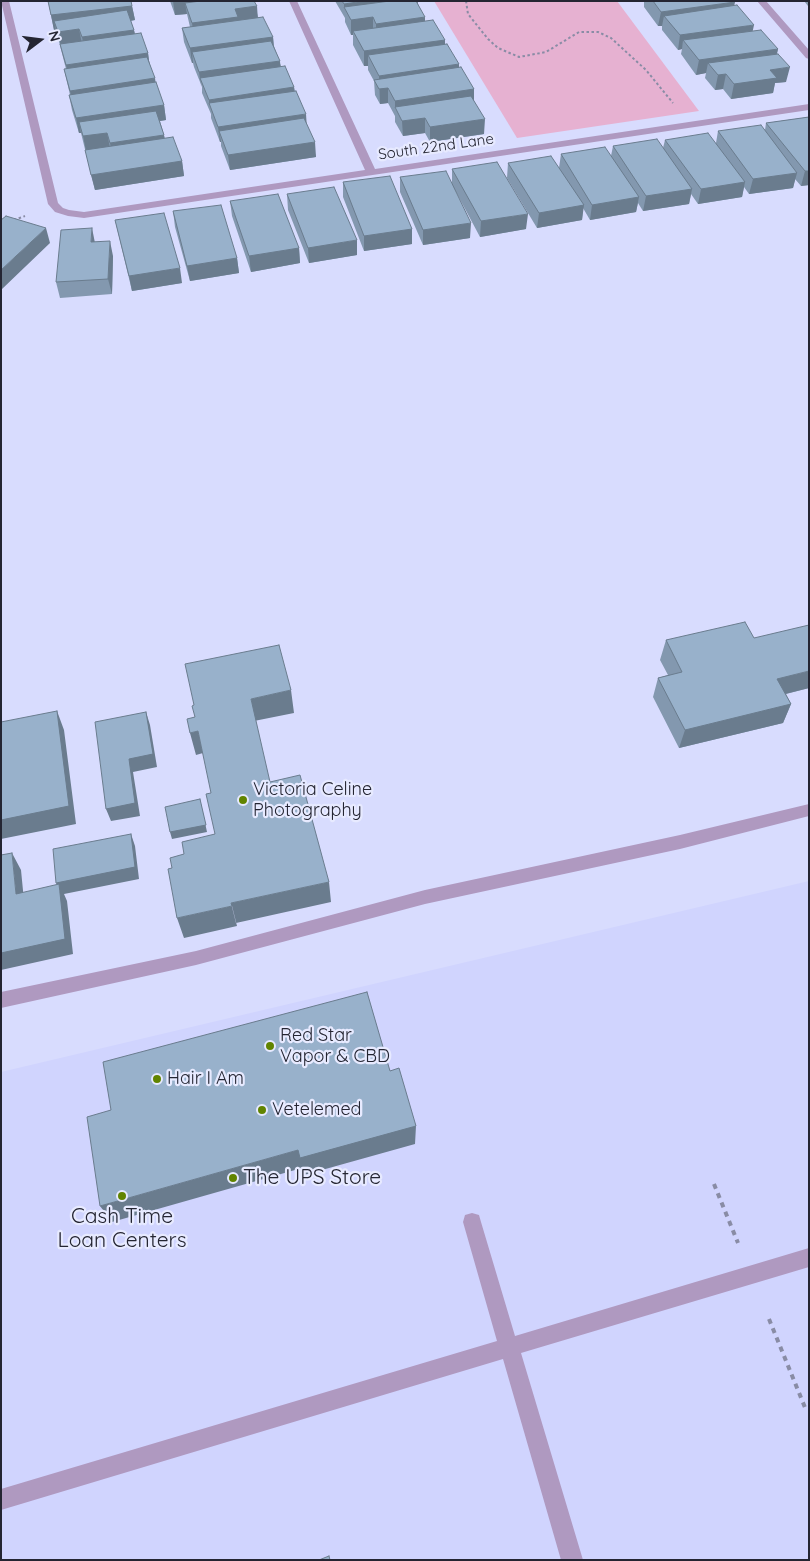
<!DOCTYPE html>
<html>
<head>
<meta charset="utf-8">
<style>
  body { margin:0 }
  #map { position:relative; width:810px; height:1561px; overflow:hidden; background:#d8dcfe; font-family:Quicksand,sans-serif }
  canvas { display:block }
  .frame { position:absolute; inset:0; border:2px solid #242532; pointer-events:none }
  .north { position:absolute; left:15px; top:15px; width:50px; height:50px; -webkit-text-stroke:4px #e7eaff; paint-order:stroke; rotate:75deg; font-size:14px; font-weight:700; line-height:20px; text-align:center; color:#242532 }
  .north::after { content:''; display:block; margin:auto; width:18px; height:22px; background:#242532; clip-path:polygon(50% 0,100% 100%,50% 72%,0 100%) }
</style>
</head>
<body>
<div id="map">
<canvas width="810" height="1561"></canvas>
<div class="frame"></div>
<div class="north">N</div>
</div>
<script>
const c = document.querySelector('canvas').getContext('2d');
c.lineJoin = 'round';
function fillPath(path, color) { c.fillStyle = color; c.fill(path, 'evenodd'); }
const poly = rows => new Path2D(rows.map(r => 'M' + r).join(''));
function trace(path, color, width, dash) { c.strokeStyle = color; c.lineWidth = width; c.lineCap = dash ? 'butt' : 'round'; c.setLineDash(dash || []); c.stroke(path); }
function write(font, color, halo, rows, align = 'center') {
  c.font = font + ' Quicksand,sans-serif'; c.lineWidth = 4.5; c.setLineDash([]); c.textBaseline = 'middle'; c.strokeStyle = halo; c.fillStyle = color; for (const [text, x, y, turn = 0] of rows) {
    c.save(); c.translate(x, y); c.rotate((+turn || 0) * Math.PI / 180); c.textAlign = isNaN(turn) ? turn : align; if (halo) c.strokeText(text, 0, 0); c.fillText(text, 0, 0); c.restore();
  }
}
const built = poly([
  [809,881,809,1560,1,1560,1,1072]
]);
const green = poly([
  [434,1,617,1,699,111,517,138]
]);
const pathFar1 = poly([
  [466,1,468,14,488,39,498,48,519,57,546,52,579,32,598,32,611,38,646,70,673,103],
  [14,220,25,216]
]);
const path = poly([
  [714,1184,738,1243],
  [769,1319,806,1410]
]);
const minor = poly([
  [1,1,9,1,58,203,63,208,69,210,84,212,365,170,289,1,297,1,375,169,809,104,809,110,84,218,68,216,55,212,48,204,1,1],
  [757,1,766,1,809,50,809,59,806,58,757,1],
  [809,804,809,816,680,849,425,904,196,965,1,1008,1,992,196,951,425,890,680,835,809,804],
  [472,1213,479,1215,481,1222,515,1336,809,1248,809,1267,521,1353,583,1560,561,1560,503,1359,1,1510,1,1489,497,1341,463,1222,465,1215,472,1213]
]);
const wall = poly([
  [48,1,132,6,135,20,131,21,135,34,148,53,149,61,155,83,164,105,166,120,160,121,165,139,182,161,184,176,95,190,81,133,79,133,72,110,69,95,70,95,64,69,66,69,56,30,54,30],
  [170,1,254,1,258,17,273,37,274,46,281,66,294,87,295,91,307,125,316,157,230,170,221,146,221,142,220,142,211,118,211,114,202,93,202,87,194,67,193,63,192,63,184,42,182,28,190,27,187,14,175,15],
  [335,1,418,1,418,4,425,21,445,40,445,44,459,68,474,89,474,101,484,134,430,142,425,133,403,136,395,122,395,116,388,103,380,104,375,95,374,81,368,70,368,66,364,66,353,45,353,35,351,35,345,22,345,18],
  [644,1,734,1,734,6,752,31,778,49,777,54,786,82,775,83,773,93,731,99,723,89,715,90,705,78,706,73,696,75,681,54,682,49,678,50,662,30,662,26,658,26,644,7],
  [804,1,809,1,809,6,808,6],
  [809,117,809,185,801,186,795,179,793,188,749,194,744,187,742,197,698,204,691,194,689,204,643,211,638,203,636,212,590,220,583,208,582,220,537,228,507,178,508,163,559,168,561,154,611,156,613,146,663,148,665,140,716,143,718,131,765,130,766,123],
  [452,169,526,229,480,237,455,190,470,238,423,245,400,192,400,177,452,184],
  [343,182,412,229,412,244,364,251,343,197],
  [287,194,357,255,309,263,288,210],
  [230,201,299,248,300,263,251,272,232,216],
  [173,211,237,258,239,273,190,281,175,227],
  [115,220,182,283,132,291],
  [113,256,112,294,60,298,56,282],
  [754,638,809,688,786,694,791,704,783,723,679,748,653,697,658,678,668,675,660,660,666,640]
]);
const shadedWall = poly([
  [173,1,253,1,185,3,187,14,175,15],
  [364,1,418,1,417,8,344,7,344,19,344,4],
  [735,2,732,17,664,16,662,26,658,26,661,12],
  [132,6,135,20,57,30,54,21,56,30,54,30,51,15],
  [257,6,258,21,194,38,192,23,235,9],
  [373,17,373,32,353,31,353,35,351,35,351,20],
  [425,17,425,32,376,38,376,24],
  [754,25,751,39,683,40,682,49,678,50,680,35],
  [79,29,82,44,61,47,58,32],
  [134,30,137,44,85,52,82,37],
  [273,37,274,51,192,52,193,63,192,63,190,48],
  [445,40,445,54,368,55,368,66,364,66,364,51],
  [778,49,774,64,708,63,706,73,696,75,699,60],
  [148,53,150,68,69,80,66,65],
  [280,61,281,75,200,78,201,87,199,72],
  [459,64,459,79,388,89,388,103,380,104,379,76],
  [790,67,786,82,775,83,773,93,731,99,734,84,770,70],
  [726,74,723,89,715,90,718,75],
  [155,78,157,93,73,106,70,91],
  [294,87,295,102,209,104,209,100],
  [474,89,474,104,395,107,395,116,395,101],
  [164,105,166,120,82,133,79,122,81,133,79,133,76,118],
  [306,114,307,129,219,131,221,142,220,142,218,127],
  [425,118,425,133,403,136,402,121],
  [485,119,484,134,430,142,430,127],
  [107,133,110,148,86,151,83,136],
  [164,135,166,150,113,158,110,143],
  [315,142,316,157,230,170,228,155],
  [182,161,184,176,95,190,91,175],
  [805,171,809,171,809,185,801,186],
  [797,173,793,188,749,194,753,179],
  [745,182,742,197,698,204,701,189],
  [692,189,689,204,643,211,646,196],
  [639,197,636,212,590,220,592,205],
  [584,205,582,220,537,228,539,213],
  [528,214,526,229,480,237,481,221],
  [471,223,470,238,423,245,423,230],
  [46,228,50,243,1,290,1,270],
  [92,228,95,243,91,242],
  [412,229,412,244,364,251,364,236],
  [357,240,357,255,309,263,308,248],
  [110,241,113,256,112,294,108,279],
  [299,248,300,263,251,272,249,256],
  [237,258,239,273,190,281,187,266],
  [180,268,182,283,132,291,129,276],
  [809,671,809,688,769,698,777,679],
  [291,690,294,713,254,721,251,699],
  [791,704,783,723,679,748,685,730],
  [57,711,64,730,76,824,1,839,1,820],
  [146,712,150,725,157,767,133,772,140,816,111,821,106,809,129,759],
  [198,731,203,753,196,755,190,733],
  [200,799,207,832,172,839,170,832],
  [131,834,135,846,139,879,64,894,67,901,73,954,1,970,1,953,60,891,56,883],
  [12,853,21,870,25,911,16,894],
  [329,882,331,902,236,923,231,903],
  [232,906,237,926,184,938,177,918],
  [416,1126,415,1144,304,1175,302,1168,112,1222,100,1206,298,1150]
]);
const building = poly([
  [48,1,131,1,132,6,51,15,48,1],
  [201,1,254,1,257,6,235,9,238,17,192,23,185,3,201,1],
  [342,1,364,1,344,4,342,1],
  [390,1,416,1,425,17,376,24,373,17,351,20,344,7,390,1],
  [653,1,734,1,735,2,661,12,653,1],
  [737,5,754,25,680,35,664,16,737,5],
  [127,10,134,30,82,37,79,29,58,32,54,21,127,10],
  [263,17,273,37,190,48,182,28,263,17],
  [433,20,445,40,364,51,353,31,433,20],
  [761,30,778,49,699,60,683,40,761,30],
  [141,33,148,53,66,65,60,44,141,33],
  [271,41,280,61,199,72,192,52,271,41],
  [447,44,459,64,379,76,368,55,447,44],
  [778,54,790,67,770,70,777,78,734,84,726,74,718,75,708,63,778,54],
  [147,57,155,78,70,91,64,69,147,57],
  [285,66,294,87,209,100,200,78,285,66],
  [461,67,474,89,395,101,388,88,379,89,374,80,461,67],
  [156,82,164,105,76,118,69,95,156,82],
  [296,91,306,114,218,127,209,103,296,91],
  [471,96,485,119,430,127,425,118,402,121,395,107,471,96],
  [156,111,164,135,110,143,107,133,83,136,79,122,156,111],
  [809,117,809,171,805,171,766,123,809,117],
  [304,118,315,142,228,155,219,131,304,118],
  [761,125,797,173,753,179,718,131,761,125],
  [708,133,745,182,701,189,665,140,708,133],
  [173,137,182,161,91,175,85,150,173,137],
  [657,139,692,189,646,196,613,146,657,139],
  [605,147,639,197,592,205,561,154,605,147],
  [551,156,584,205,539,213,508,163,551,156],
  [497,162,528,214,481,221,452,169,497,162],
  [446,171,471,223,423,230,400,177,446,171],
  [390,176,412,229,364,236,343,182,390,176],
  [334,187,357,240,308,248,287,194,334,187],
  [278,194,299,248,249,256,230,201,278,194],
  [221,205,237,258,187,266,173,211,221,205],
  [164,213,180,268,129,276,115,220,164,213],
  [6,216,46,228,1,270,1,220,6,216],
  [92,228,91,242,110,241,108,279,56,282,61,230,92,228],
  [745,622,754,638,809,625,809,671,777,679,791,704,685,730,658,678,682,672,666,640,745,622],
  [279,645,291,690,251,699,270,782,300,775,329,882,231,903,232,906,177,918,168,869,172,868,170,858,184,854,182,842,215,834,206,794,211,793,198,731,190,733,187,719,195,717,192,706,194,705,185,664,279,645],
  [57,711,69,806,1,820,1,722,57,711],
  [146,712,153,754,129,759,135,803,106,809,95,722,146,712],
  [200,799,206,825,170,832,165,807,200,799],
  [131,834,135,867,56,883,53,849,131,834],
  [12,853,16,894,59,884,65,939,1,953,1,855,12,853],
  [367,992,390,1071,399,1068,416,1126,300,1158,298,1150,100,1206,87,1117,111,1110,103,1062,367,992],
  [329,1556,330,1560,319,1560,329,1556]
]);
const markers = [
  [243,800,5,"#618400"],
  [270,1046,5,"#618400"],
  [157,1079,5,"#618400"],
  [262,1110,5,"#618400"],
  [233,1178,5,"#618400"],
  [122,1196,5,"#618400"]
];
const farStreetnames = [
  ["South 22nd Lane",436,147,-8]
];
const poiNames = [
  ["Victoria Celine",253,790],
  ["Photography",253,811],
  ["Red Star",280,1036],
  ["Vapor & CBD",280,1057],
  ["Hair I Am",167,1079],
  ["Vetelemed",272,1110]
];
const nearPoinames = [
  ["The UPS Store",243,1178],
  ["Cash Time",122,1217,"center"],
  ["Loan Centers",122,1241,"center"]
];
fillPath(built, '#d0d4fe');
fillPath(green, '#e6b1d1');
trace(pathFar1, '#898ca5', 2, [2.5, 2.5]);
trace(path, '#898ca5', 4, [5, 5]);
fillPath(minor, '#af99c0');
fillPath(wall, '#8398af');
fillPath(shadedWall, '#6a7c8e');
fillPath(building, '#98b1cb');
trace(building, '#6a7c8e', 1);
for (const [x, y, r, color] of markers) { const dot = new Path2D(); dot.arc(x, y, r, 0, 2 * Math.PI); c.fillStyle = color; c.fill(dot); trace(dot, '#e7eaff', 2); }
write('15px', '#242532', '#e7eaff', farStreetnames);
write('18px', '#242532', '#e7eaff', poiNames, 'left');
write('21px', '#242532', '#e7eaff', nearPoinames, 'left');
</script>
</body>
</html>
